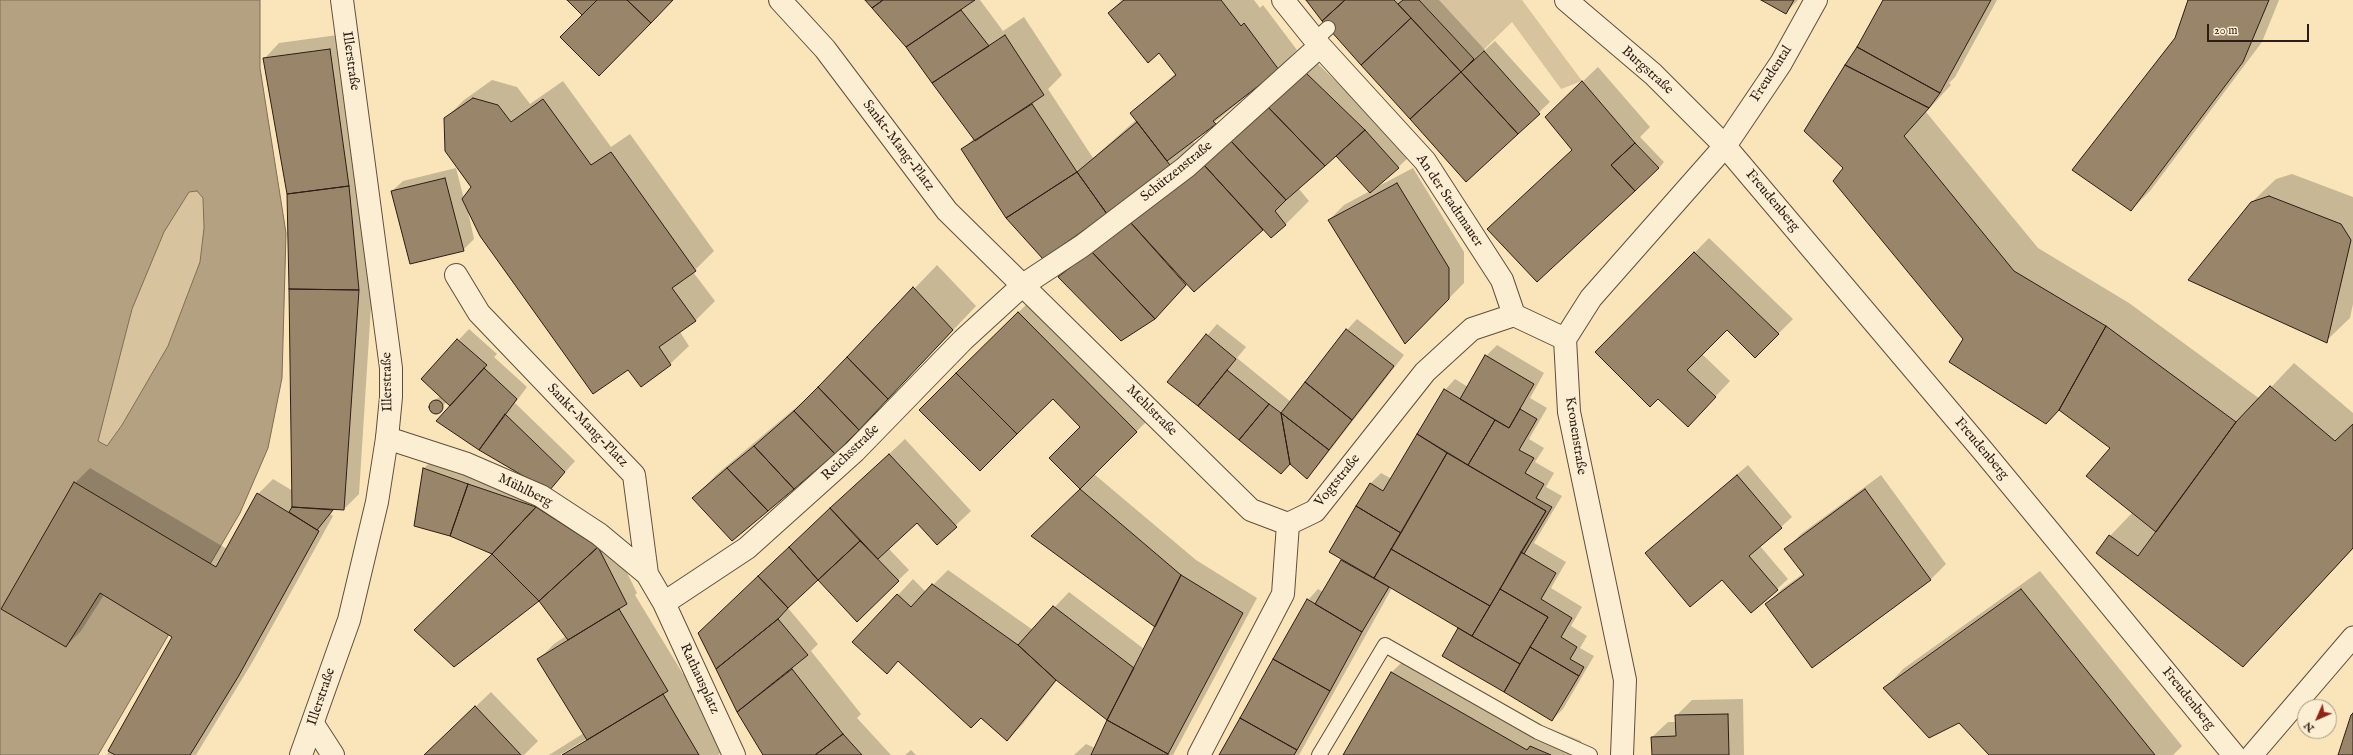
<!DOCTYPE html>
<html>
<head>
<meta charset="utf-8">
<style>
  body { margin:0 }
  #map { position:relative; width:2353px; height:755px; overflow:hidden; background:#f9e5b9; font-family:"IM FELL English",serif }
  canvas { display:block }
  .north { position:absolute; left:2297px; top:699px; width:40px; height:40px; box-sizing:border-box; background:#fbeed2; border:1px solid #a99a86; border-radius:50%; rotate:225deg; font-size:11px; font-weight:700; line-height:16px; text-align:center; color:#2f1c15 }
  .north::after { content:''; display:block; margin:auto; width:14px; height:18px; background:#8f2418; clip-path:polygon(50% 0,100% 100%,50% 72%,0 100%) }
  .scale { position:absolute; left:2207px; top:24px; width:102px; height:18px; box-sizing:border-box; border:2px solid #2f1c15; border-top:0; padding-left:5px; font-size:12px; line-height:14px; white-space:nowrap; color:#2f1c15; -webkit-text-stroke:3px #fbeed2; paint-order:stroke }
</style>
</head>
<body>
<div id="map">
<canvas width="2353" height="755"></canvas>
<div class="north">N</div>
<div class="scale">20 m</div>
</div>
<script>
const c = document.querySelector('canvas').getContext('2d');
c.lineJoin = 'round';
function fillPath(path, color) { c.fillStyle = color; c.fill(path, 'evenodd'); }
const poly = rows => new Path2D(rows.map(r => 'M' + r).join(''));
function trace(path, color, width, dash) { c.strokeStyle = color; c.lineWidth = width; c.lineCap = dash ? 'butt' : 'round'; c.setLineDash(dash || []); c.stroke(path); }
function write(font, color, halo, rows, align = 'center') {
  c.font = font + ' "IM FELL English",serif'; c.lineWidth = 3; c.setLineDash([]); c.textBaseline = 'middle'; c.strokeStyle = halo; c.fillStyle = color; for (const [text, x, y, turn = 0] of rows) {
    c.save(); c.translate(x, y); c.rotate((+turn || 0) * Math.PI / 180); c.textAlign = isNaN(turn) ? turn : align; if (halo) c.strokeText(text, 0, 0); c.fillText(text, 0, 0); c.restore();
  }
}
const green = poly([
  [1419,0,1522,0,1582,81,1561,89,1512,22,1474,59],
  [197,191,203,198,204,228,200,262,168,346,122,425,107,446,98,441,132,309,164,232,189,192]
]);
const water = poly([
  [0,0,260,0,260,68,286,233,282,378,268,448,240,513,98,755,0,755,0,0],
  [197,191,203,198,204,228,200,262,168,346,122,425,107,446,98,441,132,309,164,232,189,192,197,191]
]);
const shadow = poly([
  [865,0,980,0,1003,31,1024,17,1062,75,1048,89,1093,158,1136,120,1131,113,1176,73,1159,51,1109,13,1121,1,1120,0,1254,0,1260,8,1263,5,1297,50,1279,69,1192,141,1196,145,1173,168,1107,213,963,149,974,138,907,46],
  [1307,0,1439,0,1485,50,1495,41,1550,102,1466,180,1323,20],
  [1763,0,1798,0,1786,12],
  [1884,0,1997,0,1955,77,1949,83,1951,85,1926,112,2038,248,2129,303,2260,399,2294,363,2353,413,2353,549,2243,666,2110,536,2133,512,2111,448,1964,339,1844,168,1858,48],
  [2189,0,2279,0,2262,42,2150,191,2131,210,2176,38],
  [345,34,373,275,359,494,344,509,334,509,330,514,333,516,253,661,196,755,107,755,174,637,104,595,81,631,66,646,75,483,90,468,227,549,258,494,273,479,293,491,288,194,264,59,279,43],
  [1316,62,1375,119,1409,157,1377,187,1413,168,1464,252,1464,283,1405,343,1329,220,1344,205,1370,191,1336,155,1298,188,1309,201,1286,224,1271,237,1263,228,1194,291,1188,284,1154,318,1060,277,1075,262],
  [1598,67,1650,127,1640,137,1664,162,1659,168,1561,102],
  [492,80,517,87,530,104,563,81,611,147,630,134,714,251,693,272,715,301,696,320,680,332,689,346,670,364,629,368,467,207,474,239,463,250,392,191,403,181,456,168,464,199,472,187,445,119,464,100],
  [2292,174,2353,197,2353,304,2350,318,2326,341,2252,202,2276,179],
  [1709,238,1793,319,1755,357,1727,328,1702,354,1730,381,1703,410,1658,397,1597,352],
  [937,265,976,306,882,405,693,499,716,475,819,388],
  [1034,297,1152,416,1094,474,1196,560,1257,598,1173,755,1074,755,1086,744,1095,748,1109,720,1057,680,1022,725,1007,740,981,717,899,660,887,672,854,642,913,579,926,592,948,570,1033,630,1069,592,1144,649,1156,627,1048,521,1081,489,1051,458,1082,427,1053,398,920,410],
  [1357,319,1404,355,1317,467,1307,477,1290,463,1168,382,1217,324,1246,347,1237,358,1291,402,1347,330],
  [469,329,497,354,494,357,527,387,515,403,575,461,549,490,447,401,439,411,434,412,430,408,432,402,441,396,422,379],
  [1497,345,1544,373,1530,398,1547,408,1529,439,1544,448,1535,462,1554,473,1546,487,1562,496,1534,543,1566,562,1551,588,1582,607,1571,626,1587,636,1580,648,1594,656,1563,709,1552,720,1443,656,1459,627,1392,588,1299,755,1220,755,1308,600,1318,589,1323,592,1343,559,1370,484,1381,473,1392,479,1445,390,1455,379,1468,387,1486,356],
  [905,439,971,511,937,543,917,521,888,548,909,570,857,620,818,578,788,608,818,644,811,651,861,714,857,718,891,755,764,755,741,708,710,623],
  [435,458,609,536,637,593,635,595,683,674,686,672,730,744,718,755,563,755,588,741,588,738,560,755,549,755,584,733,539,659,554,644,566,636,539,599,494,553,424,468],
  [1748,465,1792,517,1760,546,1788,579,1777,589,1723,578,1646,553],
  [1881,475,1946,564,1931,579,1812,666,1767,604,1782,589,1804,573,1786,549,1801,534],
  [2040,571,2182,746,2173,755,1990,755,1959,722,1885,688,1903,669],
  [1411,653,1545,731,1549,728,1581,741,1584,755,1344,755,1392,672],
  [491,692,538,741,524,755,425,755],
  [1743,699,1744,755,1653,755,1652,737,1668,722,1676,722,1676,716,1692,700],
  [911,750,916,755,905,755]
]);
const building = poly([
  [567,0,597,0,582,15,567,0],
  [597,0,627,0,651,23,599,76,560,37,597,0],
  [627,0,673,0,651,23,627,0],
  [865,0,883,0,872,8,865,0],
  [883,0,975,0,906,47,872,8,883,0],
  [1124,0,1221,0,1241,26,1244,23,1279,70,1213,121,1216,124,1167,161,1130,113,1176,75,1159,53,1148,63,1108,13,1124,0],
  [1306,0,1345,0,1322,21,1306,0],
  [1345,0,1394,0,1411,18,1361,65,1322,21,1345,0],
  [1403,0,1419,0,1474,59,1461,72,1398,4,1403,0],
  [1761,0,1794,0,1786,14,1761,0],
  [1883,0,1991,0,1940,93,1857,47,1883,0],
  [2188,0,2269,0,2243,62,2131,211,2072,170,2175,38,2188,0],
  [961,10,989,46,932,83,906,47,961,10],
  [1411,18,1461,72,1410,119,1361,65,1411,18],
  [1005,35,1044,95,975,141,932,83,1005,35],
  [1857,47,1940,93,1929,108,1845,65,1857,47],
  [330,49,349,186,287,194,263,58,330,49],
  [1484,51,1540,114,1518,134,1461,72,1484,51],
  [1845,65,1929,108,1904,136,2014,271,2106,326,2059,410,2046,424,1949,362,1963,339,1833,181,1843,168,1804,131,1845,65],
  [1305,72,1365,130,1325,166,1267,106,1305,72],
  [1461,72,1518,134,1466,182,1410,119,1461,72],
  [1582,81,1635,143,1611,165,1635,191,1537,282,1487,229,1572,150,1545,117,1582,81],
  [473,98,498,105,511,122,543,99,591,165,611,152,696,271,672,288,696,321,659,347,671,365,641,387,628,370,593,394,480,236,462,199,471,187,445,151,444,118,473,98],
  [1032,104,1077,172,1006,218,961,149,1032,104],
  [1267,106,1325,166,1286,200,1231,141,1267,106],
  [1137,122,1173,169,1107,214,1077,172,1137,122],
  [1365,130,1399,168,1370,193,1336,156,1365,130],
  [1231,141,1286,200,1275,211,1286,225,1271,238,1204,165,1231,141],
  [1635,143,1659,168,1635,191,1611,165,1635,143],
  [1204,165,1263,230,1194,292,1131,223,1204,165],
  [1077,172,1107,214,1043,259,1006,218,1077,172],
  [445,178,464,251,410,264,391,191,445,178],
  [1397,183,1449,268,1449,299,1405,344,1328,220,1397,183],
  [349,186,359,290,289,289,287,194,349,186],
  [2269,196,2341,224,2351,240,2327,343,2188,280,2251,202,2269,196],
  [1131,223,1186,285,1155,319,1091,251,1131,223],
  [1091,251,1155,319,1121,341,1058,277,1091,251],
  [1694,252,1779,334,1755,358,1727,330,1687,370,1716,397,1688,427,1658,399,1650,407,1595,352,1694,252],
  [913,287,953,330,888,399,847,357,913,287],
  [289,289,359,290,344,510,292,507,289,289],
  [1018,312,1137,432,1080,489,1049,458,1080,427,1053,399,1017,434,956,373,1018,312],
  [2106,326,2236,422,2156,532,2086,476,2110,448,2059,410,2106,326],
  [1346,329,1394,366,1352,420,1305,382,1346,329],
  [1206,334,1236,359,1198,406,1167,382,1206,334],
  [457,339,487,365,450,406,421,379,457,339],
  [1485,355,1534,384,1509,428,1460,399,1485,355],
  [847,357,888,399,859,430,818,387,847,357],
  [484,368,517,399,479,450,436,421,484,368],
  [1227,370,1269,404,1239,440,1198,406,1227,370],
  [956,373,1017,434,980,471,919,410,956,373],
  [1305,382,1352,420,1329,450,1281,413,1305,382],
  [2270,386,2335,441,2353,424,2353,548,2243,667,2096,553,2109,535,2138,556,2236,422,2270,386],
  [818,387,859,430,835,454,794,411,818,387],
  [1444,389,1495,420,1468,465,1417,434,1444,389],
  '429 407a7 7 0 1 1 14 0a7 7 0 1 1-14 0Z',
  [1269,404,1281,413,1290,464,1281,474,1239,440,1269,404],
  [1520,409,1537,419,1519,450,1534,458,1525,473,1544,484,1536,498,1552,507,1524,554,1521,552,1546,511,1468,465,1495,420,1509,428,1520,409],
  [794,411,835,454,794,489,754,446,794,411],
  [1281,413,1329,450,1307,479,1290,464,1281,413],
  [505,414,565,472,549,491,479,450,505,414],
  [1417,434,1447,453,1401,533,1356,506,1370,483,1383,491,1417,434],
  [754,446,794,489,768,511,727,468,754,446],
  [1447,453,1546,511,1490,606,1391,549,1447,453],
  [889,454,957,527,937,545,917,523,878,559,830,508,889,454],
  [423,468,468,484,450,536,414,526,423,468],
  [727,468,768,511,732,541,692,498,727,468],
  [1737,475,1782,528,1749,556,1778,590,1751,613,1722,580,1690,607,1645,553,1737,475],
  [74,482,216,567,257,493,319,531,238,677,190,755,115,755,108,751,172,637,100,593,66,647,1,609,74,482],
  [468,484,536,507,492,554,450,536,468,484],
  [1080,489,1181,575,1155,627,1031,536,1080,489],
  [1865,489,1931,580,1812,668,1765,604,1804,575,1784,549,1865,489],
  [1356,506,1401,533,1374,578,1329,552,1356,506],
  [292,507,333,510,317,530,289,512,292,507],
  [536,507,598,547,539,601,492,554,536,507],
  [830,508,860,541,818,580,789,547,830,508],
  [860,541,899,581,857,622,818,580,860,541],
  [598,547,627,604,568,640,539,601,598,547],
  [789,547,818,580,788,608,758,576,789,547],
  [1391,549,1490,606,1472,636,1374,578,1391,549],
  [1521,552,1556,573,1541,599,1572,618,1561,637,1577,647,1570,659,1584,667,1579,676,1530,647,1548,617,1500,589,1521,552],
  [492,554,539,601,454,667,414,630,492,554],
  [1341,560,1389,587,1362,632,1315,604,1341,560],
  [1181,575,1243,613,1168,754,1107,720,1181,575],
  [758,576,788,608,778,619,716,669,698,633,758,576],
  [932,584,1018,645,1056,680,1007,741,981,718,971,728,898,661,887,674,852,642,897,594,911,607,932,584],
  [1500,589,1548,617,1520,664,1472,636,1500,589],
  [2021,589,2155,755,1989,755,1959,723,1929,738,1883,688,2021,589],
  [1307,599,1362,632,1330,691,1273,659,1307,599],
  [1053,606,1134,668,1107,720,1056,680,1018,645,1053,606],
  [619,609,668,691,587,740,537,659,619,609],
  [778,619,808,655,737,712,716,669,778,619],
  [1458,628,1520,664,1504,692,1442,656,1458,628],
  [1530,647,1579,676,1552,721,1504,692,1530,647],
  [1273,659,1330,691,1297,750,1240,718,1273,659],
  [792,669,843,734,815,755,763,755,737,712,792,669],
  [1391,672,1527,750,1530,746,1551,755,1343,755,1391,672],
  [663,694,699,755,562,755,587,740,663,694],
  [475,706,521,755,424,755,475,706],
  [2353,713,2353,755,2338,755,2351,715,2353,713],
  [1728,714,1729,755,1652,755,1651,737,1676,736,1675,715,1728,714],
  [1240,718,1297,750,1294,755,1219,755,1240,718],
  [1107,720,1168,754,1168,755,1091,755,1107,720],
  [843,734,862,755,815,755,843,734]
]);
const service = poly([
  [1315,40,1328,28],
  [1319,755,1385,645,1538,732,1590,755]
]);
const pedestrian = poly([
  [2252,755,2353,637]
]);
const minor = poly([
  [780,0,825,49,947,211,1251,510,1288,524],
  [1283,0,1320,46,1425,161,1502,280,1514,315,1565,339],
  [456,275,479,313,634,475,647,574,664,603,734,755],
  [387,438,467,464,541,496,599,534,647,574],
  [1288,524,1315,511,1425,372,1472,329,1514,315],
  [664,603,747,548,855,451,963,340,1023,285,1082,246,1186,167,1320,46],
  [313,724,333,755],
  [1199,755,1283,594,1288,524],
  [1622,755,1625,680,1569,412,1565,339,1591,298,1725,146,1781,63,1816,0]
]);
const tertiary = poly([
  [1566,0,1653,74,1725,146,1983,451,2234,755],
  [301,755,349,620,377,502,387,438,391,397,391,368,342,0]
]);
const streetNames = [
  ["Illerstraße",350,61,82],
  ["Burgstraße",1647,71,42],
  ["Freudental",1772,74,-57],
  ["Sankt-Mang-Platz",898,146,53],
  ["Schützenstraße",1177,172,-39],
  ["An der Stadtmauer",1449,201,56],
  ["Freudenberg",1772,201,50],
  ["Illerstraße",388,382,-91],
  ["Mehlstraße",1151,411,45],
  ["Sankt-Mang-Platz",587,426,46],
  ["Kronenstraße",1575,436,81],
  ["Freudenberg",1981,449,50],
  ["Reichsstraße",851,453,-44],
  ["Vogtstraße",1338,481,-51],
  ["Mühlberg",525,491,26],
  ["Rathausplatz",699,679,65],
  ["Illerstraße",322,697,-71],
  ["Freudenberg",2188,699,51]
];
fillPath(green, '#d7c39d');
fillPath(water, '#b4a181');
trace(water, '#7f6c56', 1);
fillPath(shadow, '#0003');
fillPath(building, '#98856a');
trace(building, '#2f1c15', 1);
trace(service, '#624e3e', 16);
trace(pedestrian, '#624e3e', 23);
trace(minor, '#624e3e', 24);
trace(tertiary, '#624e3e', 24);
trace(service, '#fbeed2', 14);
trace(pedestrian, '#fbeed2', 21);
trace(minor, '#fbeed2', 22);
trace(tertiary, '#fbeed2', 22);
write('14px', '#2f1c15', '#fbeed2', streetNames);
</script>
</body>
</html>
